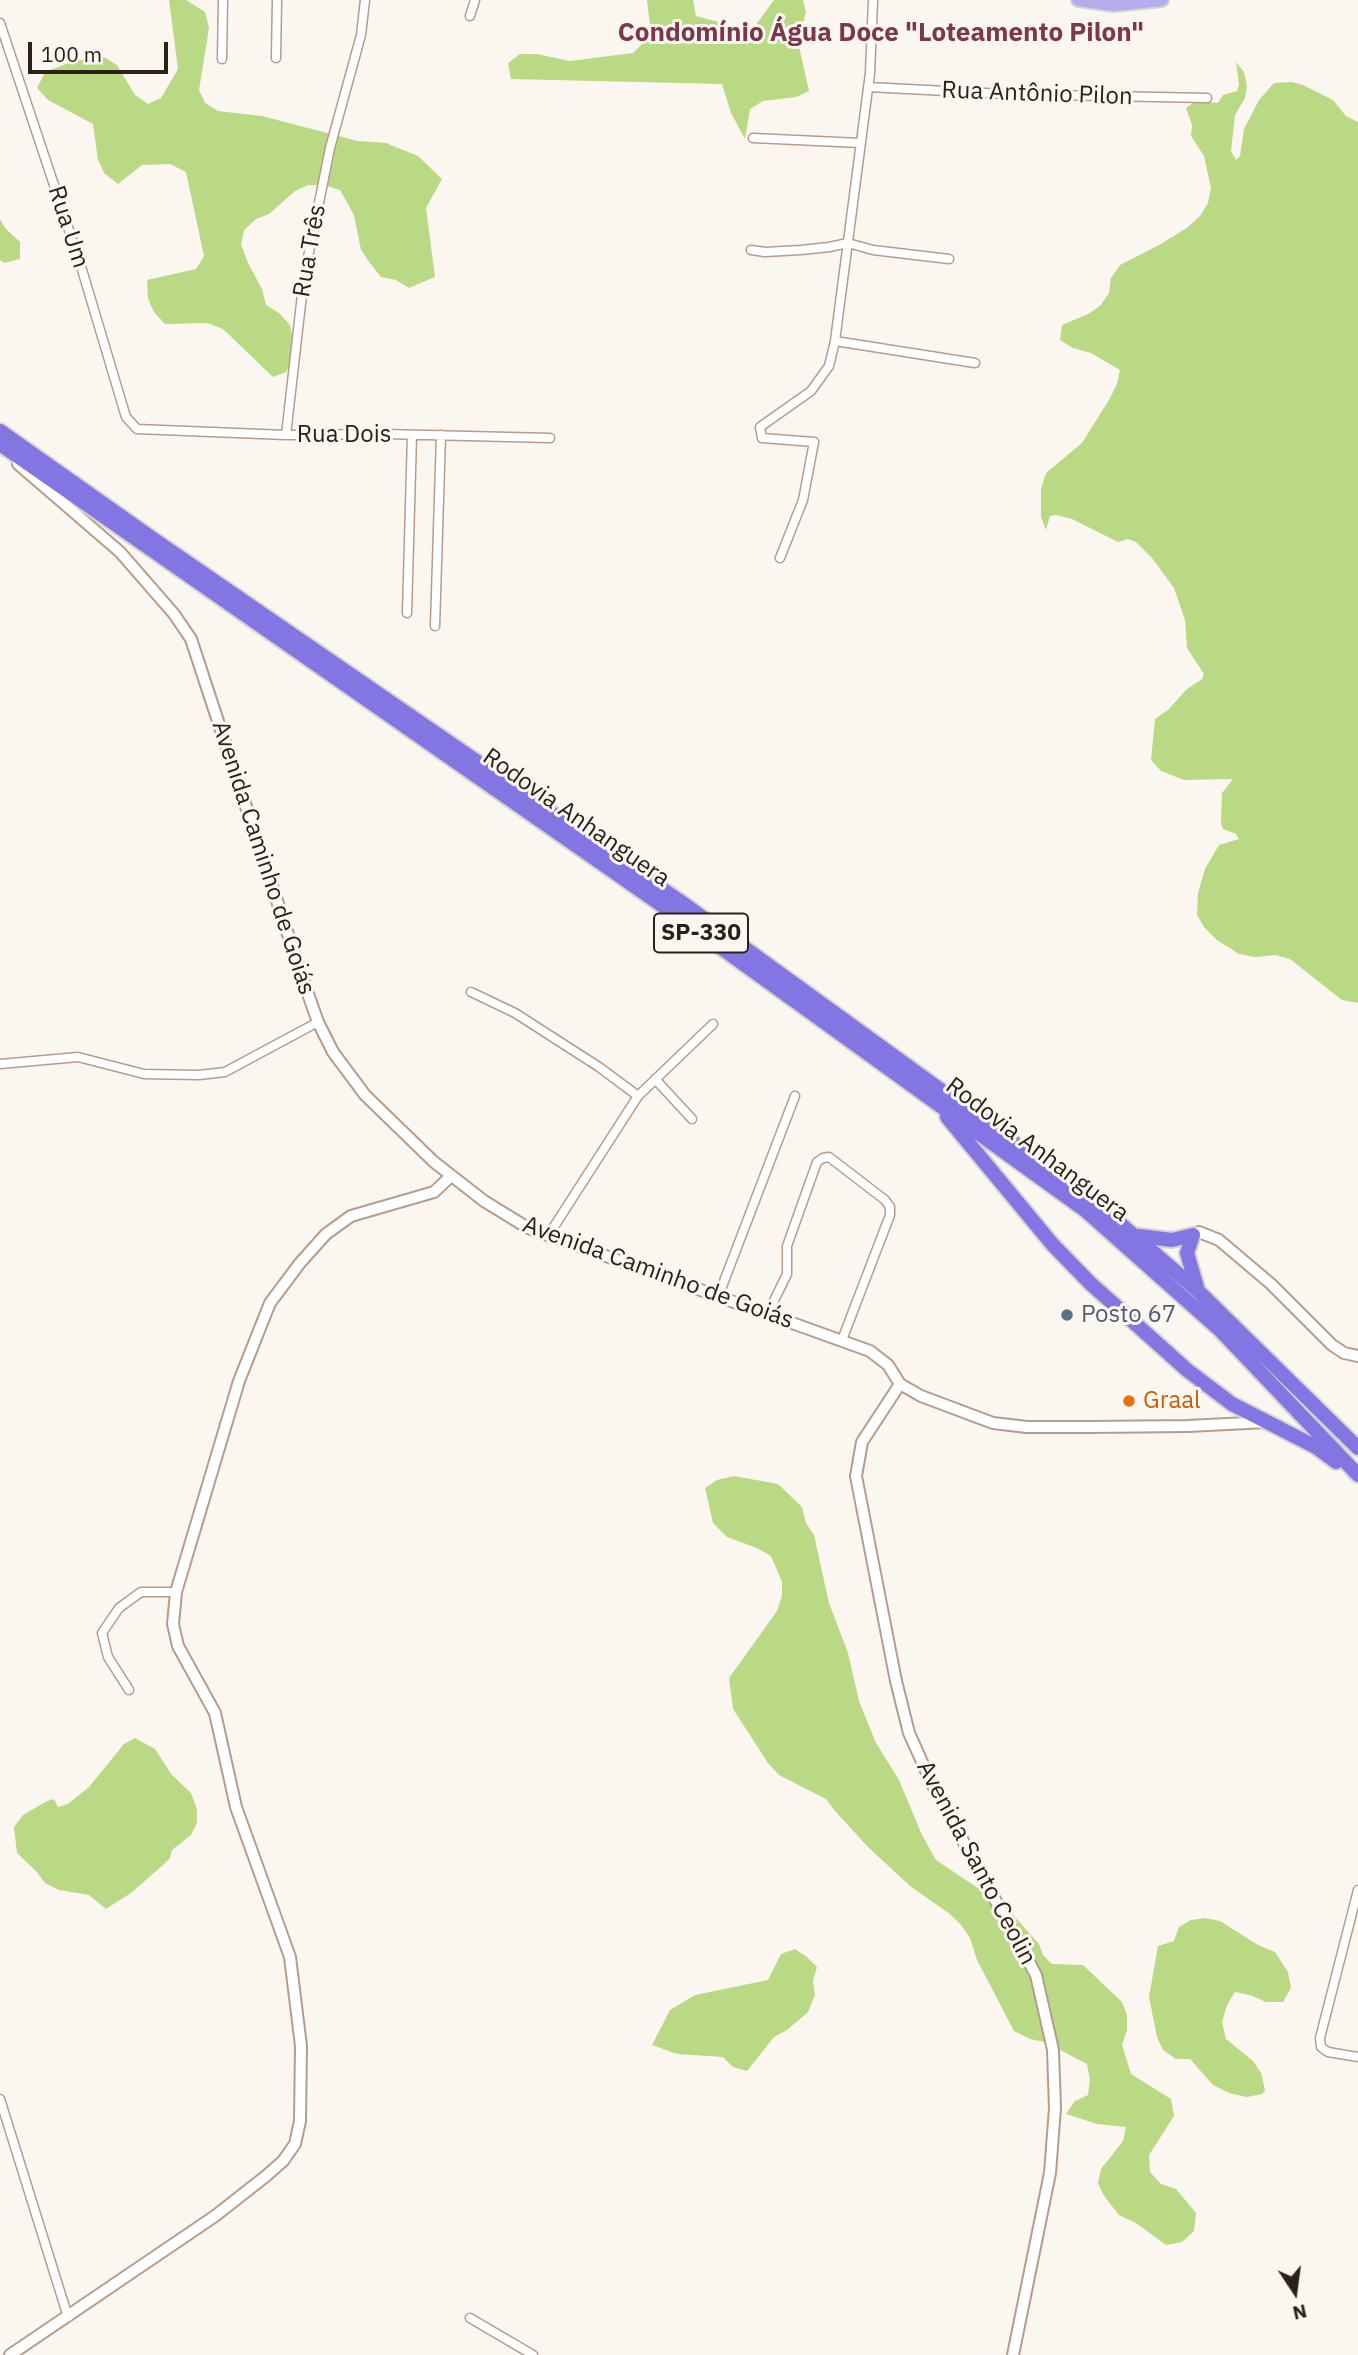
<!DOCTYPE html>
<html>
<head>
<meta charset="utf-8">
<style>
  body { margin:0 }
  #map { position:relative; width:1358px; height:2355px; overflow:hidden; background:#fcf6f1; font-family:"IBM Plex Sans",sans-serif }
  canvas { display:block }
  .north { position:absolute; left:1260px; top:2257px; width:70px; height:70px; -webkit-text-stroke:5px #fcf6f1; paint-order:stroke; rotate:167deg; font-size:19px; font-weight:700; line-height:28px; text-align:center; color:#2c2119 }
  .north::after { content:''; display:block; margin:auto; width:24px; height:32px; background:#2c2119; clip-path:polygon(50% 0,100% 100%,50% 72%,0 100%) }
  .scale { position:absolute; left:28px; top:42px; width:140px; height:32px; box-sizing:border-box; border:4px solid #2c2119; border-top:0; padding-left:9px; font-size:21px; line-height:24px; white-space:nowrap; color:#2c2119; -webkit-text-stroke:5px #fcf6f1; paint-order:stroke }
</style>
</head>
<body>
<div id="map">
<canvas width="1358" height="2355"></canvas>
<div class="north">N</div>
<div class="scale">100 m</div>
</div>
<script>
const c = document.querySelector('canvas').getContext('2d');
c.lineJoin = 'round';
function fillPath(path, color) { c.fillStyle = color; c.fill(path, 'evenodd'); }
const poly = rows => new Path2D(rows.map(r => 'M' + r).join(''));
function trace(path, color, width, dash) { c.strokeStyle = color; c.lineWidth = width; c.lineCap = dash ? 'butt' : 'round'; c.setLineDash(dash || []); c.stroke(path); }
function write(font, color, halo, rows, align = 'center') {
  c.font = font + ' "IBM Plex Sans",sans-serif'; c.lineWidth = 6; c.setLineDash([]); c.textBaseline = 'middle'; c.strokeStyle = halo; c.fillStyle = color; for (const [text, x, y, turn = 0] of rows) {
    c.save(); c.translate(x, y); c.rotate((+turn || 0) * Math.PI / 180); c.textAlign = isNaN(turn) ? turn : align; if (halo) c.strokeText(text, 0, 0); c.fillText(text, 0, 0); c.restore();
  }
}
const green = poly([
  [169,0,186,0,205,12,209,28,199,90,205,103,218,111,262,116,358,141,386,143,418,156,442,179,426,208,435,277,409,288,396,280,381,277,370,263,361,250,354,215,340,190,324,185,308,185,295,191,269,214,256,219,244,230,241,245,248,263,262,289,266,305,279,313,290,325,294,344,294,358,286,372,273,377,223,329,207,323,165,324,154,312,148,299,147,280,196,269,204,256,186,172,170,164,142,165,118,184,104,173,98,160,93,124,48,100,37,88,45,72,74,61,104,57,117,65,135,95,148,104,161,98,178,69],
  [647,0,693,0,696,16,726,24,742,32,755,26,774,0,803,0,806,12,798,42,809,91,796,97,763,101,750,109,745,139,731,113,722,84,511,79,508,63,520,54,537,54,570,61,633,53,645,41,650,26],
  [1236,62,1244,72,1247,86,1245,98,1235,115,1231,151,1236,160,1240,156,1244,129,1259,100,1274,83,1292,82,1303,85,1333,100,1346,116,1358,122,1358,1003,1342,1000,1290,959,1275,955,1255,957,1239,954,1217,940,1204,927,1197,915,1198,893,1205,869,1219,845,1239,839,1236,834,1223,829,1221,824,1222,793,1233,779,1184,780,1161,771,1151,760,1155,719,1168,710,1187,689,1202,679,1204,674,1187,648,1185,620,1174,588,1152,558,1136,542,1128,539,1118,542,1072,519,1056,515,1050,516,1046,530,1041,517,1041,489,1046,473,1082,443,1109,400,1117,384,1120,370,1091,353,1073,348,1060,340,1062,325,1088,314,1100,306,1109,293,1111,278,1120,265,1161,244,1188,227,1200,216,1208,203,1211,188,1204,156,1191,136,1192,125,1186,108,1196,101,1218,103,1223,95,1237,91,1239,85],
  [0,219,5,228,20,242,20,259,4,263,0,260],
  [734,1476,778,1484,802,1507,806,1523,814,1535,829,1603,848,1653,859,1701,876,1743,899,1780,922,1835,936,1860,1006,1907,1039,1944,1043,1955,1052,1964,1083,1965,1122,2002,1127,2015,1127,2030,1122,2045,1131,2074,1171,2099,1174,2116,1149,2155,1150,2172,1161,2184,1176,2189,1196,2213,1194,2231,1182,2242,1166,2245,1136,2223,1119,2215,1104,2196,1098,2183,1101,2169,1123,2141,1126,2127,1097,2124,1066,2114,1075,2101,1088,2095,1090,2080,1087,2064,1045,2042,1030,2039,1014,2031,977,1960,970,1938,961,1925,950,1914,910,1886,868,1847,835,1811,826,1799,779,1775,768,1763,733,1709,729,1678,777,1611,782,1596,782,1582,771,1556,757,1548,727,1537,713,1523,705,1488,717,1480],
  [135,1738,155,1749,171,1774,191,1793,197,1809,197,1823,191,1835,172,1850,170,1858,163,1865,131,1893,106,1909,89,1895,59,1890,45,1883,37,1872,17,1853,14,1827,23,1815,47,1801,54,1799,58,1807,68,1804,89,1787,124,1744],
  [1205,1918,1220,1921,1258,1945,1275,1952,1288,1972,1291,1988,1283,2002,1266,2002,1250,1995,1235,1992,1227,2005,1222,2022,1226,2039,1253,2061,1261,2073,1265,2090,1262,2094,1247,2097,1229,2093,1213,2085,1190,2059,1176,2059,1163,2050,1157,2037,1149,1997,1158,1946,1174,1941,1179,1927,1191,1920],
  [795,1949,807,1957,817,1967,813,1981,815,1995,808,2012,787,2030,774,2037,747,2071,733,2067,723,2057,677,2054,652,2045,670,2010,695,1995,768,1980,781,1954]
]);
const street = poly([
  [470,16,475,0],
  [0,23,80,263,126,417,137,429,286,435,385,434,550,438],
  [276,58,277,0],
  [222,59,223,0],
  [868,87,1005,94,1207,98],
  [753,138,860,143],
  [848,243,873,250,949,259],
  [751,250,765,252,801,250,829,247,848,243],
  [835,341,975,363],
  [286,435,304,277,330,148,361,35,365,0],
  [780,558,803,500,814,442,762,438,760,427,811,391,829,366,835,341,870,73,873,0],
  [407,613,412,435],
  [435,626,441,435],
  [471,992,515,1013,599,1067,638,1096],
  [0,1064,78,1057,144,1074,199,1075,225,1072,318,1022],
  [655,1079,692,1119],
  [548,1236,638,1096,713,1024],
  [718,1297,795,1096],
  [768,1313,787,1274,787,1246,817,1162,823,1158,829,1157,885,1200,890,1207,890,1215,842,1340],
  [129,1690,108,1657,102,1633,119,1608,141,1592,176,1592],
  [1358,1890,1320,2038,1321,2047,1328,2052,1358,2057],
  [0,2099,68,2317],
  [470,2318,533,2355]
]);
const secondary = poly([
  [18,464,120,552,174,614,191,639,302,977,318,1022,333,1052,365,1095,434,1162,484,1201,528,1228,870,1351,888,1365,900,1384,921,1396,993,1423,1027,1427,1091,1427,1188,1426,1267,1422],
  [1193,1235,1199,1232,1219,1240,1271,1284,1332,1345,1344,1353,1358,1356],
  [900,1384,862,1442,856,1476,896,1681,909,1733,931,1782,1036,1975,1053,2050,1055,2108,1050,2173,1013,2355],
  [10,2355,215,2216,266,2176,283,2161,295,2144,300,2121,301,2046,290,1957,236,1807,215,1713,178,1646,173,1624,176,1592,239,1381,270,1303,300,1263,326,1234,351,1216,434,1192,451,1176]
]);
const primary = poly([
  [1078,0,1114,5,1162,0]
]);
const highway = poly([
  [0,431,153,539,681,902,1095,1202,1197,1290,1358,1448],
  [0,444,673,913,1085,1210,1220,1330,1358,1475],
  [947,1117,1053,1245,1090,1283,1187,1370,1232,1404,1316,1447,1336,1462],
  [1193,1235,1187,1253,1197,1287],
  [1139,1236,1172,1240,1193,1235]
]);
const markers = [
  [1067,1315,7,"#5c6f8a"],
  [1129,1401,7,"#e8710a"]
];
const shields = [
  [701,933,94]
];
const shieldNames = [
  ["SP-330",701,933]
];
const streetNames = [
  ["Rua Antônio Pilon",1037,94,2],
  ["Rua Um",68,227,72],
  ["Rua Três",310,251,-80],
  ["Rua Dois",344,435],
  ["Rodovia Anhanguera",576,818,35],
  ["Avenida Caminho de Goiás",263,858,72],
  ["Rodovia Anhanguera",1037,1150,37],
  ["Avenida Caminho de Goiás",658,1273,20],
  ["Avenida Santo Ceolin",976,1863,62]
];
const serviceNames = [
  ["Posto 67",1081,1315]
];
const foodNames = [
  ["Graal",1143,1401]
];
const neighbourhoodNames = [
  ["Condomínio Água Doce \"Loteamento Pilon\"",881,33]
];
fillPath(green, '#b9d984');
trace(street, '#b89c88', 11);
trace(secondary, '#b89c88', 14);
trace(primary, '#d5d3d1', 16);
trace(highway, '#d5d3d1', 18);
trace(street, '#fff', 8);
trace(secondary, '#fff', 10);
trace(primary, '#b5acee', 12);
trace(highway, '#8375e2', 14);
for (const [x, y, r, color] of markers) { const dot = new Path2D(); dot.arc(x, y, r, 0, 2 * Math.PI); c.fillStyle = color; c.fill(dot); trace(dot, '#fcf6f1', 2.5); }
for (const [x, y, w] of shields) { const box = new Path2D(); box.roundRect(x - w / 2, y - 19.5, w, 39, 5); c.fillStyle = '#fcf6f1'; c.fill(box); trace(box, '#2c2119', 2); }
write('bold 23px', '#2c2119', null, shieldNames);
write('24px', '#2c2119', '#fcf6f1', streetNames);
write('24px', '#4e5e75', '#fcf6f1', serviceNames, 'left');
write('24px', '#c56008', '#fcf6f1', foodNames, 'left');
write('bold 26px', '#7d374b', '#fcf6f1', neighbourhoodNames);
</script>
</body>
</html>
